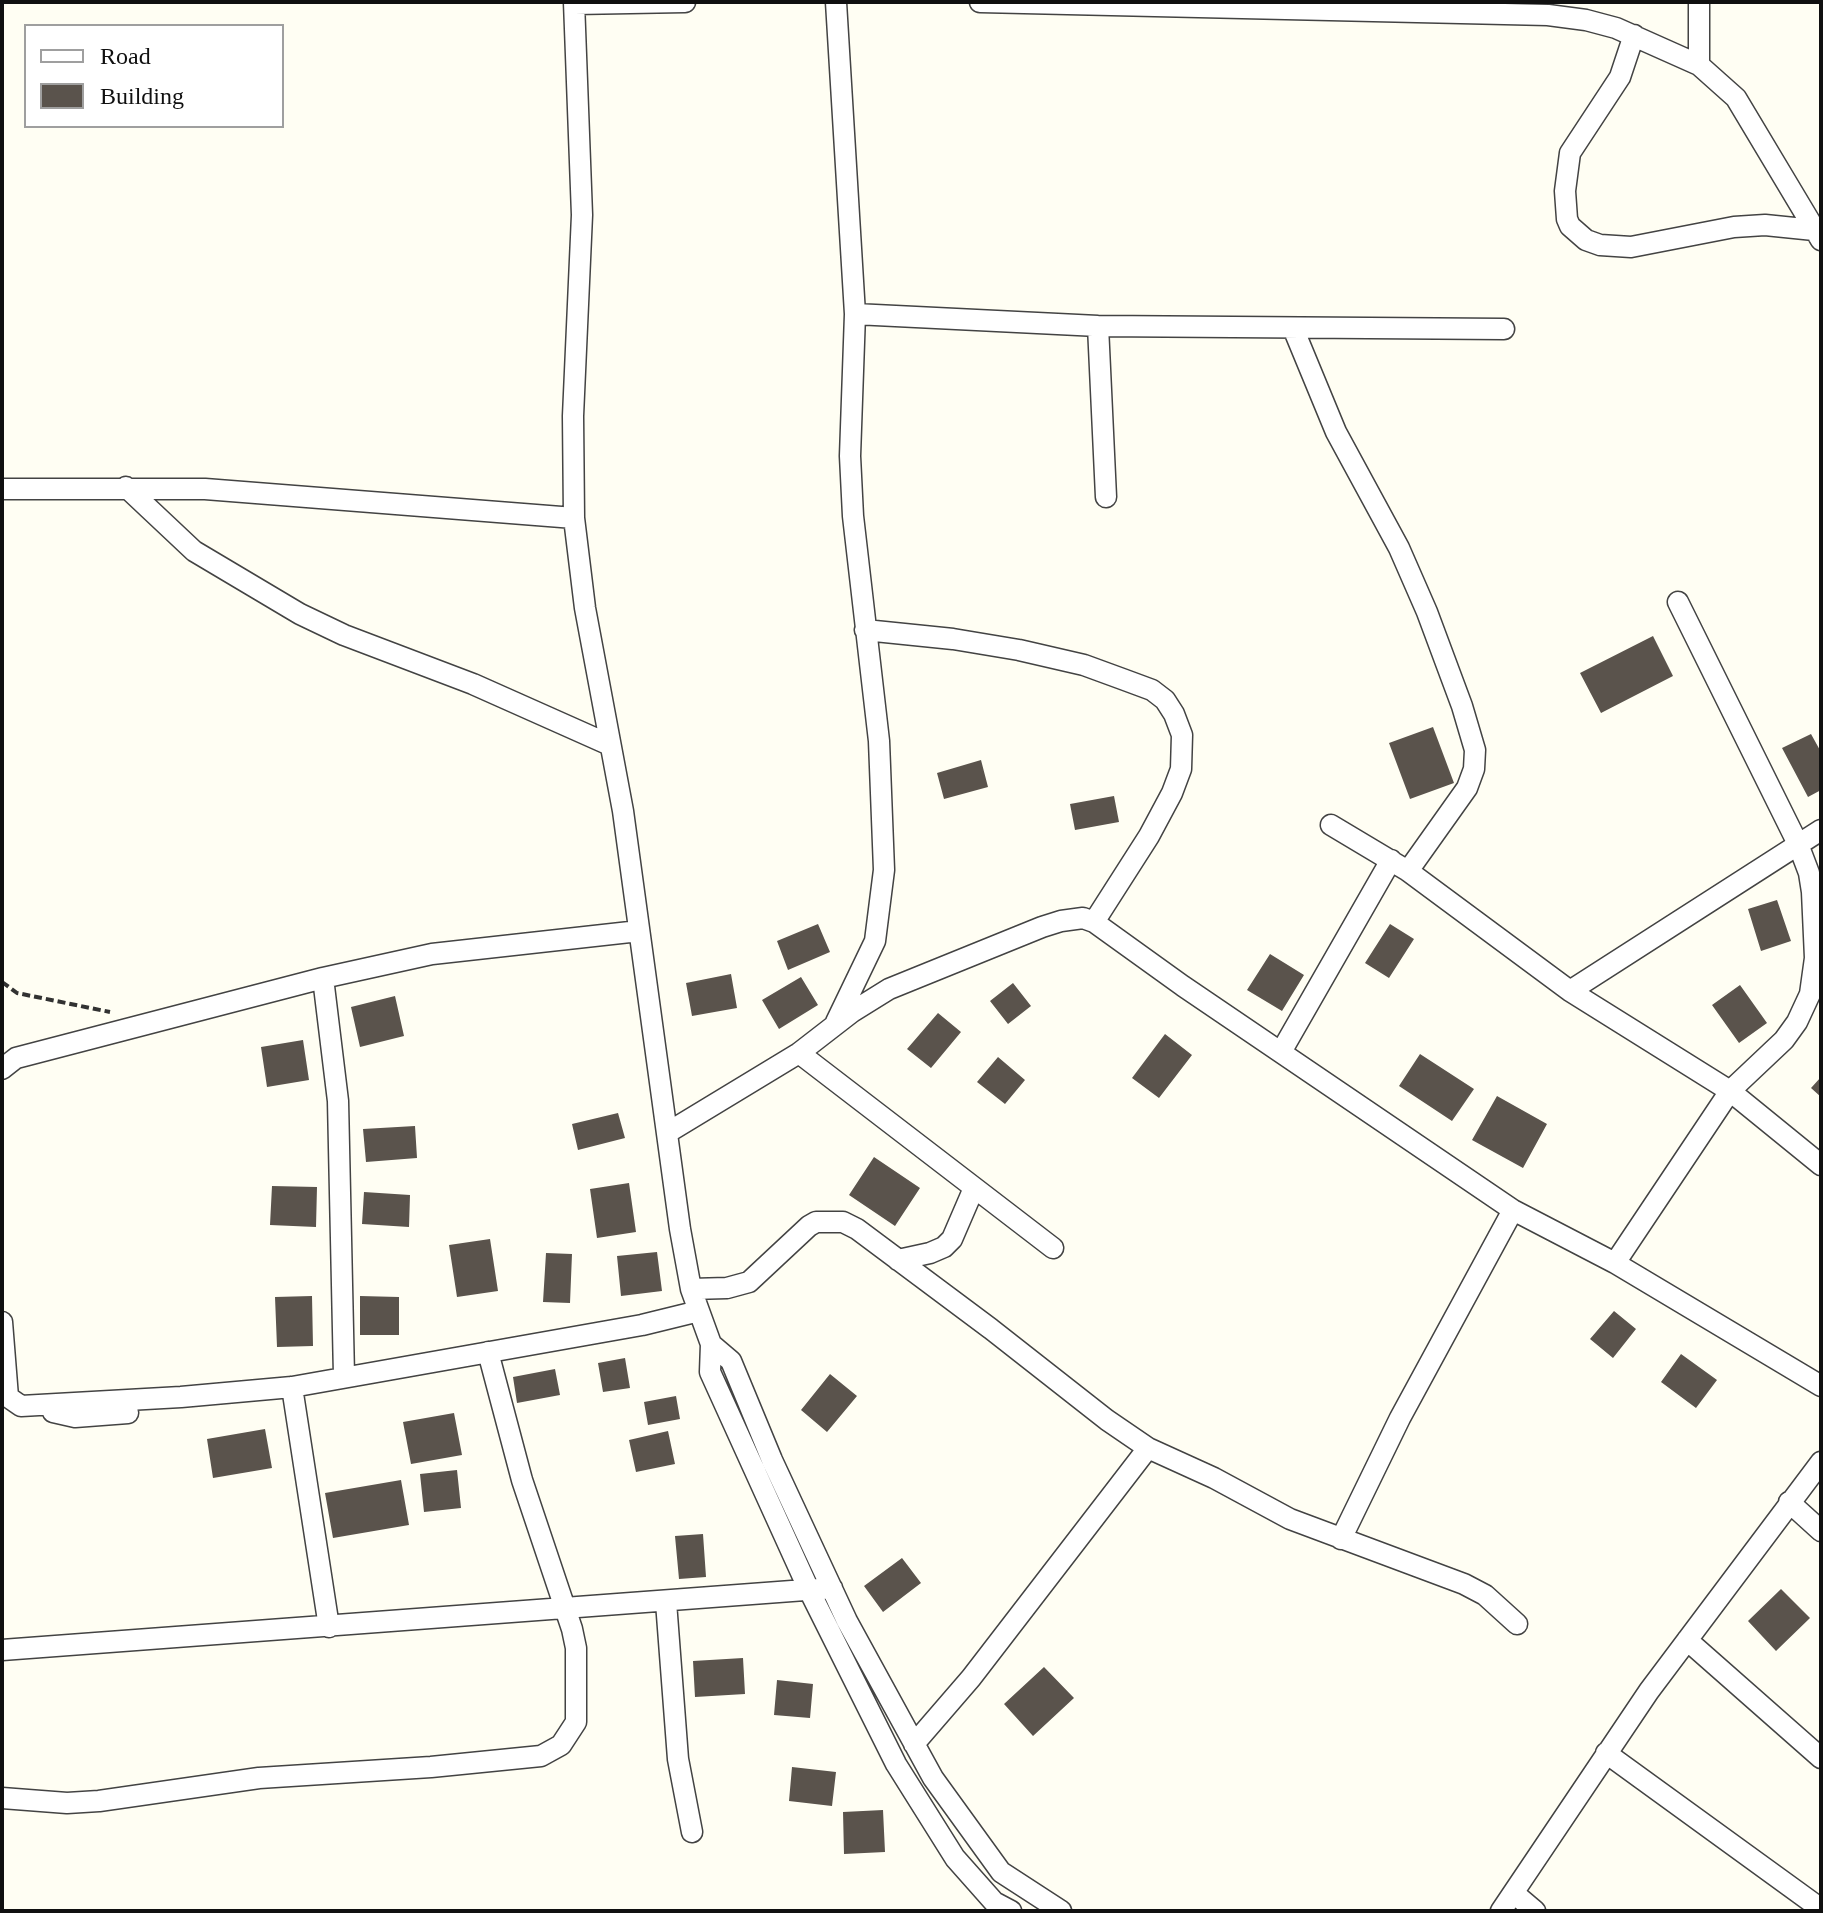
<!DOCTYPE html>
<html>
<head>
<meta charset="utf-8">
<style>
  body { margin:0 }
  #map { position:relative; width:1823px; height:1913px; overflow:hidden; background:#fffef3; font-family:"Times New Roman",serif }
  canvas { display:block }
  .frame { position:absolute; inset:0; border:4px solid #101010; pointer-events:none }
  .legend { position:absolute; left:24px; top:24px; width:260px; height:104px; box-sizing:border-box; background:#fff; border:2px solid #9f9f9f; margin:0; padding:10px 14px; list-style:none; font-size:24px; color:#101010 }
  .legend li { display:flex; align-items:center; gap:16px; height:40px }
  .legend b { width:40px; border:2px solid #9f9f9f }
</style>
</head>
<body>
<div id="map">
<canvas width="1823" height="1913"></canvas>
<div class="frame"></div>
<ul class="legend">
<li><b style="height:10px;background:#fff"></b>Road</li>
<li><b style="height:22px;background:#5a534c"></b>Building</li>
</ul>
</div>
<script>
const c = document.querySelector('canvas').getContext('2d');
c.lineJoin = 'round';
function fillPath(path, color) { c.fillStyle = color; c.fill(path, 'evenodd'); }
const poly = rows => new Path2D(rows.map(r => 'M' + r).join(''));
function trace(path, color, width, dash) { c.strokeStyle = color; c.lineWidth = width; c.lineCap = dash ? 'butt' : 'round'; c.setLineDash(dash || []); c.stroke(path); }
const building = poly([
  [1653,636,1673,676,1601,713,1580,673],
  [1433,727,1454,783,1410,799,1389,743],
  [1811,734,1821,752,1821,790,1808,797,1782,748],
  [981,760,988,787,944,799,937,773],
  [1114,796,1119,822,1075,830,1070,804],
  [1777,900,1791,941,1761,951,1748,909],
  [818,924,830,952,788,970,777,941],
  [1390,924,1414,939,1389,978,1365,963],
  [1270,954,1304,975,1282,1011,1247,990],
  [731,974,737,1008,692,1016,686,983],
  [801,977,818,1005,779,1029,762,1000],
  [1013,983,1031,1006,1008,1024,990,1001],
  [1740,985,1767,1023,1739,1043,1712,1005],
  [395,996,404,1036,360,1047,351,1007],
  [938,1013,961,1032,931,1068,907,1049],
  [1165,1034,1192,1055,1159,1098,1132,1078],
  [303,1040,309,1080,267,1087,261,1047],
  [1420,1054,1474,1089,1452,1121,1399,1086],
  [998,1057,1025,1080,1005,1104,977,1082],
  [1821,1077,1821,1097,1811,1088],
  [1497,1096,1547,1124,1523,1168,1472,1140],
  [618,1113,625,1138,578,1150,572,1124],
  [415,1126,417,1158,366,1162,363,1129],
  [874,1157,920,1188,895,1226,849,1195],
  [629,1183,636,1232,597,1238,590,1189],
  [272,1186,317,1187,316,1227,270,1225],
  [364,1192,410,1195,409,1227,362,1224],
  [490,1239,498,1291,457,1297,449,1245],
  [657,1252,662,1291,621,1296,617,1256],
  [546,1253,572,1254,570,1303,543,1302],
  [312,1296,313,1346,277,1347,275,1297],
  [360,1296,399,1297,399,1335,360,1335],
  [1614,1311,1636,1329,1613,1358,1590,1339],
  [1681,1354,1717,1380,1696,1408,1661,1382],
  [625,1358,630,1388,603,1392,598,1363],
  [555,1369,560,1395,517,1403,513,1377],
  [830,1374,857,1396,827,1432,801,1410],
  [676,1396,680,1419,648,1425,644,1402],
  [454,1413,462,1455,411,1464,403,1422],
  [265,1429,272,1468,213,1478,207,1439],
  [668,1431,675,1464,636,1472,629,1440],
  [457,1470,461,1508,424,1512,420,1474],
  [401,1480,409,1525,333,1538,325,1493],
  [703,1534,706,1577,679,1579,675,1536],
  [902,1558,921,1583,883,1612,864,1586],
  [1781,1589,1810,1618,1776,1651,1748,1621],
  [743,1658,745,1694,695,1697,693,1661],
  [1044,1667,1074,1698,1033,1736,1004,1704],
  [777,1680,813,1684,810,1718,774,1715],
  [792,1767,836,1772,832,1806,789,1801],
  [883,1810,885,1852,844,1854,843,1812]
]);
const path = poly([
  [2,982,17,993,110,1012]
]);
const minor = poly([
  [574,2,582,215,573,416,574,518,585,608,623,811,680,1229,691,1289,711,1344,710,1372,809,1590,896,1764,955,1858,994,1902,1011,1911],
  [980,2,1548,15,1586,20,1616,28,1699,65,1736,98,1821,240],
  [575,4,685,2],
  [1634,35,1620,77,1570,153,1565,191,1567,219,1570,226,1586,240,1600,245,1631,247,1734,227,1765,225,1814,230],
  [1699,65,1699,2],
  [855,314,1098,326,1504,329],
  [1098,326,1106,497],
  [1293,328,1336,432,1399,548,1427,612,1462,706,1475,750,1474,769,1467,788,1408,871],
  [126,487,194,551,300,614,344,635,473,684,610,745],
  [2,489,205,489,574,518],
  [865,630,953,639,1019,650,1084,665,1125,680,1152,690,1165,700,1174,714,1182,735,1181,769,1172,793,1149,836,1094,922],
  [1331,825,1408,871,1570,991,1730,1091,1821,1165],
  [323,978,338,1101,344,1376],
  [1570,991,1821,830],
  [836,1022,875,941,884,870,879,741,853,516,850,456,855,314,836,2],
  [1281,1052,1391,860],
  [799,1053,1053,1248],
  [2,1069,16,1058,323,978,432,954,639,931],
  [667,1133,799,1053,852,1012,889,989,1042,927,1061,921,1083,918,1094,922,1183,986,1513,1210,1615,1263,1821,1386],
  [898,1260,930,1253,944,1247,952,1239,974,1188],
  [1615,1263,1730,1091,1784,1040,1797,1022,1810,994,1815,958,1812,892,1809,873,1798,844,1678,602],
  [691,1289,727,1288,749,1282,809,1226,816,1222,843,1222,857,1229,991,1329,1107,1420,1148,1448,1214,1478,1290,1519,1464,1584,1485,1595,1517,1624],
  [2,1322,8,1397,21,1406,181,1397,292,1387,642,1325,699,1311],
  [711,1344,731,1361,772,1460,847,1621,933,1778,1001,1872,1061,1911],
  [292,1387,329,1627],
  [53,1412,75,1417,128,1413],
  [1789,1502,1821,1531],
  [1341,1539,1400,1418,1513,1210],
  [666,1602,678,1759,692,1832],
  [1687,1640,1821,1758],
  [2,1650,832,1588],
  [914,1744,971,1678,1148,1448],
  [1606,1753,1821,1909],
  [2,1798,67,1803,99,1801,259,1778,431,1767,541,1756,561,1745,576,1722,576,1648,572,1629,522,1480,488,1352],
  [1515,1894,1535,1911],
  [1501,1911,1649,1691,1821,1462]
]);
fillPath(building, '#5a534c');
trace(minor, '#434343', 23);
trace(path, '#323232', 4, [8, 4]);
trace(minor, '#fff', 20);
</script>
</body>
</html>
